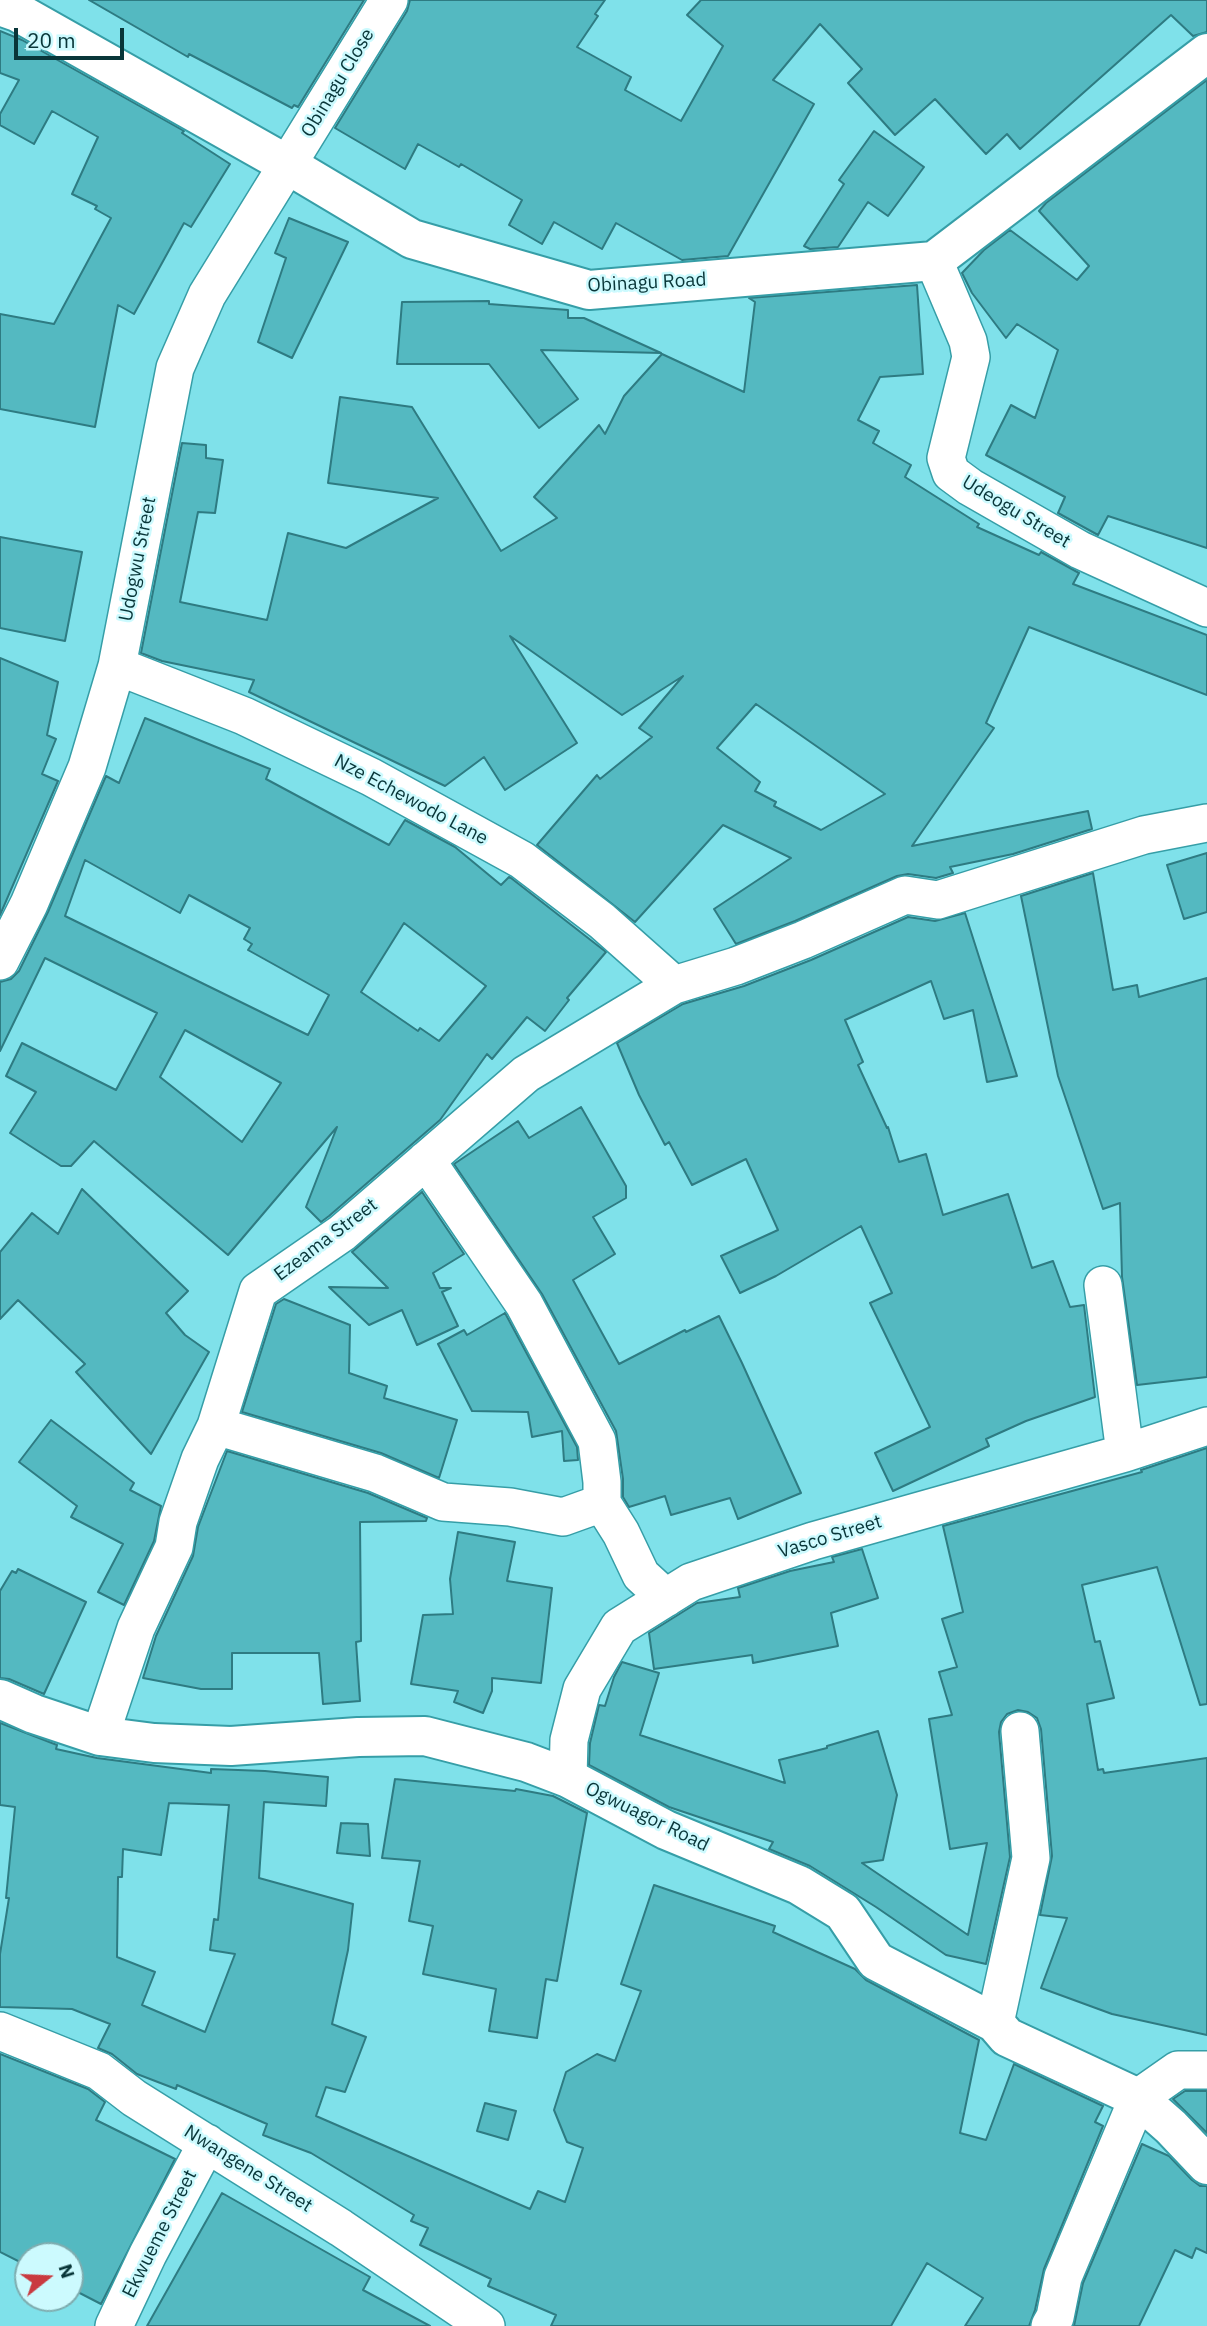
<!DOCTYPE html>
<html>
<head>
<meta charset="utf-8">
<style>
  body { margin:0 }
  #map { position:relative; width:1207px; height:2326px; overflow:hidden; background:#7fe1ea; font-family:"IBM Plex Sans",sans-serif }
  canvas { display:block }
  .north { position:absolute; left:14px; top:2242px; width:70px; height:70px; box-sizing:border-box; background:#ccfafe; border:2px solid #7eacaf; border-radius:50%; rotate:72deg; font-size:19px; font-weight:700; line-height:28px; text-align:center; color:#093639 }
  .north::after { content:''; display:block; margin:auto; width:24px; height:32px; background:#c93a40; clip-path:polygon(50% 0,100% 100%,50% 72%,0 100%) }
  .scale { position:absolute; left:14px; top:28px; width:110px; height:32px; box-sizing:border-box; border:4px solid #093639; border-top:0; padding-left:9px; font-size:21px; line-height:24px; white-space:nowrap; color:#093639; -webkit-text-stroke:5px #ccfafe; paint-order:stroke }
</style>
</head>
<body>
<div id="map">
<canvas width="1207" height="2326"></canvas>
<div class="north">N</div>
<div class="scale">20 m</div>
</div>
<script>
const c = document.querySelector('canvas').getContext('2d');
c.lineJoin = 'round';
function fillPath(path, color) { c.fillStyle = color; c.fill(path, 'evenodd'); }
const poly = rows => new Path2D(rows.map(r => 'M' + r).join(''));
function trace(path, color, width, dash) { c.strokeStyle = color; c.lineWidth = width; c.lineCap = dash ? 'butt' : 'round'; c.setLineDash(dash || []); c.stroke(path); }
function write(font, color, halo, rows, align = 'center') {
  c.font = font + ' "IBM Plex Sans",sans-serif'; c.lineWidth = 5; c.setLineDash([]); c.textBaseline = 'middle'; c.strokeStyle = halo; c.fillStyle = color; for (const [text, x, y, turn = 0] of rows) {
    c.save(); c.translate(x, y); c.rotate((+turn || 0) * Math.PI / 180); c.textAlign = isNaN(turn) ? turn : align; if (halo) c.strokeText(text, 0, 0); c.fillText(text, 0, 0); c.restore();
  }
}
const building = poly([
  [89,0,364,0,298,107,294,105,292,108,189,54,188,57,89,0],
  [410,0,605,0,595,14,598,16,577,47,631,77,625,90,681,121,723,46,687,15,701,0,1207,0,1207,32,1193,36,1171,15,1020,149,1007,134,986,154,935,99,895,135,848,83,862,69,820,24,773,80,814,104,728,256,682,260,616,223,602,249,554,222,542,244,509,225,522,200,461,164,459,167,418,144,405,169,335,128,407,11,410,0],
  [0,31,22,40,184,131,182,133,230,164,191,227,184,223,134,314,118,305,95,427,0,409,0,314,54,324,111,218,95,209,97,206,72,194,98,137,52,111,34,144,0,125,0,114,19,80,0,73,0,31],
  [1207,80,1207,548,1108,516,1098,535,1058,513,1065,497,986,455,1011,405,1035,418,1058,350,1017,324,1006,338,972,293,962,273,984,250,1010,230,1077,280,1089,266,1039,211,1046,203,1207,80],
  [874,131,924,167,888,216,868,202,838,247,810,249,804,246,844,184,839,180,874,131],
  [289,218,348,242,292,358,258,342,286,258,275,253,289,218],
  [917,285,923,374,880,377,858,420,879,431,873,443,911,465,905,477,979,524,977,527,1039,555,1041,552,1079,573,1073,584,1207,635,1207,695,1029,627,986,723,994,728,912,846,1088,811,1092,829,1013,854,950,867,953,873,936,878,908,874,897,876,795,921,736,944,714,909,791,858,723,825,635,922,537,845,597,775,600,779,652,737,639,728,683,676,622,715,510,636,577,743,505,790,484,757,445,786,249,692,254,680,162,661,141,653,182,443,206,445,206,458,223,460,215,513,198,512,180,602,267,620,288,533,346,548,438,498,328,483,340,397,412,407,501,551,557,518,534,497,599,425,605,434,624,396,662,354,744,392,755,302,749,298,917,285],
  [756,704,885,794,821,830,774,806,776,802,755,791,760,782,717,748,756,704],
  [489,301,489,304,568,310,568,318,584,318,661,353,541,350,578,399,539,428,489,364,397,364,402,302,489,301],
  [0,537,82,552,65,641,0,628,0,537],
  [0,658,58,682,47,735,56,739,42,774,58,781,0,915,0,658],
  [145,718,270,769,266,779,389,845,405,820,455,847,501,885,509,877,511,878,606,952,567,998,569,1000,545,1031,527,1017,492,1059,487,1054,440,1120,329,1216,321,1222,306,1207,337,1127,228,1255,94,1141,71,1166,61,1166,10,1133,36,1092,6,1076,22,1043,116,1090,157,1013,45,958,0,1051,0,982,11,979,19,971,48,912,106,776,119,783,145,718],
  [85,860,180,913,189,895,250,928,244,939,252,944,248,950,329,995,308,1035,65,916,85,860],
  [404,923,486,986,439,1041,420,1028,418,1031,361,992,404,923],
  [185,1030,281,1083,242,1142,160,1077,185,1030],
  [1207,853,1207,912,1184,919,1167,865,1207,853],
  [1093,873,1113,990,1137,985,1139,997,1207,978,1207,1377,1137,1385,1122,1277,1120,1203,1103,1209,1058,1076,1021,896,1093,873],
  [965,913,1017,1076,987,1082,973,1010,944,1019,931,981,845,1020,863,1062,858,1065,887,1128,888,1127,899,1162,926,1154,943,1215,1008,1194,1032,1268,1053,1261,1070,1307,1084,1305,1095,1397,1026,1421,986,1439,989,1446,893,1491,875,1453,930,1427,870,1303,892,1293,861,1226,776,1276,740,1293,721,1256,778,1230,746,1159,692,1185,669,1142,665,1145,639,1095,617,1043,683,1004,744,986,811,960,908,917,935,921,965,913],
  [581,1107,626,1186,626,1198,593,1217,615,1254,573,1280,619,1364,685,1330,686,1332,719,1316,742,1363,801,1493,738,1519,730,1498,671,1515,665,1496,629,1507,623,1497,623,1479,616,1431,542,1294,454,1164,518,1121,529,1138,581,1107],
  [82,1189,188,1291,166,1313,185,1335,209,1352,151,1454,76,1372,85,1364,18,1300,0,1319,0,1252,32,1213,58,1234,82,1189],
  [422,1192,464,1254,433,1273,440,1288,451,1288,442,1292,458,1326,417,1345,402,1310,369,1325,329,1287,388,1288,352,1252,422,1192],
  [284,1299,350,1325,349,1373,387,1386,384,1398,457,1420,439,1478,381,1453,242,1412,276,1304,284,1299],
  [505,1313,577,1447,578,1460,564,1461,562,1431,532,1437,528,1412,472,1411,438,1344,464,1330,467,1335,505,1313],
  [51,1420,134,1483,130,1490,161,1506,154,1541,124,1605,98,1592,123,1544,71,1517,77,1506,19,1462,51,1420],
  [1207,1448,1207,1704,1200,1705,1157,1567,1082,1585,1095,1642,1100,1641,1114,1698,1087,1704,1098,1770,1103,1769,1104,1773,1207,1758,1207,2035,1112,2014,1041,1988,1067,1918,1040,1915,1052,1856,1041,1729,1037,1718,1028,1712,1018,1710,1007,1714,1001,1722,999,1732,1010,1857,986,1964,946,1955,876,1907,810,1866,769,1849,773,1842,669,1807,589,1765,590,1743,599,1705,605,1706,614,1677,622,1662,659,1673,640,1735,785,1783,779,1760,827,1748,827,1746,878,1731,897,1795,883,1860,862,1863,968,1935,987,1843,950,1849,929,1719,952,1715,939,1672,957,1667,942,1619,963,1612,943,1526,1142,1472,1141,1470,1207,1448],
  [227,1451,368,1493,427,1518,426,1521,360,1522,361,1641,356,1642,360,1701,323,1704,319,1653,232,1653,232,1689,201,1689,143,1678,156,1636,193,1556,198,1527,227,1451],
  [458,1532,515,1542,507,1581,552,1588,541,1683,492,1678,492,1691,483,1713,454,1702,458,1691,411,1684,423,1615,453,1614,450,1579,458,1532],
  [862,1549,878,1598,831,1613,838,1646,753,1663,752,1655,654,1669,649,1633,697,1603,740,1597,738,1588,790,1571,834,1562,832,1557,862,1549],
  [18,1569,86,1602,44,1694,9,1679,0,1678,0,1591,12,1571,16,1573,18,1569],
  [0,1723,57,1745,56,1749,97,1758,211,1773,211,1769,265,1771,328,1777,326,1806,264,1802,259,1878,353,1904,348,1950,332,2024,366,2037,345,2092,326,2087,316,2116,530,2209,538,2191,565,2202,583,2148,567,2142,554,2110,566,2072,597,2054,615,2061,641,1991,621,1984,654,1885,775,1926,773,1932,855,1969,866,1980,979,2040,960,2133,986,2140,1014,2064,1103,2106,1095,2122,1103,2126,1044,2269,1035,2310,1029,2326,965,2326,983,2298,927,2263,891,2326,551,2326,556,2315,488,2286,491,2279,420,2245,428,2228,411,2221,414,2215,311,2153,263,2135,267,2124,177,2085,176,2089,137,2074,112,2054,98,2048,110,2024,72,2009,0,2007,0,1954,9,1898,6,1898,15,1807,0,1805,0,1723],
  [169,1803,229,1805,218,1920,214,1919,210,1950,235,1954,205,2032,142,2005,155,1972,117,1957,118,1877,122,1877,123,1849,161,1855,169,1803],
  [395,1779,515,1791,516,1789,553,1796,587,1813,557,1981,546,1979,537,2038,489,2031,496,1989,423,1974,433,1926,409,1921,420,1861,382,1858,395,1779],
  [341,1823,368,1824,370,1856,337,1853,341,1823],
  [0,2054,88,2089,105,2102,96,2120,175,2159,101,2304,70,2288,70,2256,28,2256,28,2266,0,2252,0,2054],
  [1185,2091,1207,2091,1207,2133,1173,2099,1185,2091],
  [485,2103,516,2111,508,2140,477,2131,485,2103],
  [1142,2144,1169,2156,1192,2180,1200,2186,1207,2186,1207,2253,1196,2248,1192,2258,1175,2250,1139,2326,1074,2326,1083,2283,1142,2144],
  [222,2193,370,2277,363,2290,430,2326,147,2326,222,2193]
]);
const street = poly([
  [934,261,968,341,971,357,946,458,951,473,970,487,1080,550,1207,608],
  [117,666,244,716,371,777,522,860,602,921,674,985],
  [0,961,29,904,87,767,117,666,175,368,207,295,389,0],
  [426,1160,524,1304,597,1441,602,1482,602,1503],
  [1103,1285,1125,1453],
  [216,1426,375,1473,443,1502,510,1507,563,1517,602,1503,621,1533,641,1575,666,1598],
  [100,1736,136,1628,174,1547,178,1522,200,1459,216,1426,258,1291,342,1233,526,1074,674,985,736,966,803,940,905,895,938,900,1144,835,1207,823],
  [568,1778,569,1740,582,1689,619,1627,691,1582,813,1541,1125,1453,1207,1426],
  [995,2023,1031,1858,1020,1731],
  [0,2031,99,2071,134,2098,341,2228,486,2326],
  [114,2326,148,2254,207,2143],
  [1050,2326,1055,2317,1063,2277,1138,2098,1178,2070,1207,2070]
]);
const secondary = poly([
  [0,6,17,12,288,165,412,239,589,290,934,261,1207,53],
  [0,1699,34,1714,100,1736,154,1743,231,1746,358,1737,425,1736,526,1762,568,1778,666,1830,799,1885,843,1912,876,1961,995,2023,1007,2037,1138,2098,1171,2127,1207,2165]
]);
const streetNames = [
  ["Obinagu Close",338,83,-59],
  ["Obinagu Road",647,283,-3],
  ["Udeogu Street",1016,512,31],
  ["Udogwu Street",138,559,-79],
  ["Nze Echewodo Lane",411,800,28],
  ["Ezeama Street",326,1240,-37],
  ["Vasco Street",830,1537,-17],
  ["Ogwuagor Road",647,1817,26],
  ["Nwangene Street",248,2169,32],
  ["Ekwueme Street",160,2234,-63]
];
fillPath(building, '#54b9c1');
trace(building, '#2e7b82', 2);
trace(street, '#369ea7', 40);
trace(secondary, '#369ea7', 42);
trace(street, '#fff', 37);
trace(secondary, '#fff', 38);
write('19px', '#093639', '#ccfafe', streetNames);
</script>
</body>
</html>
